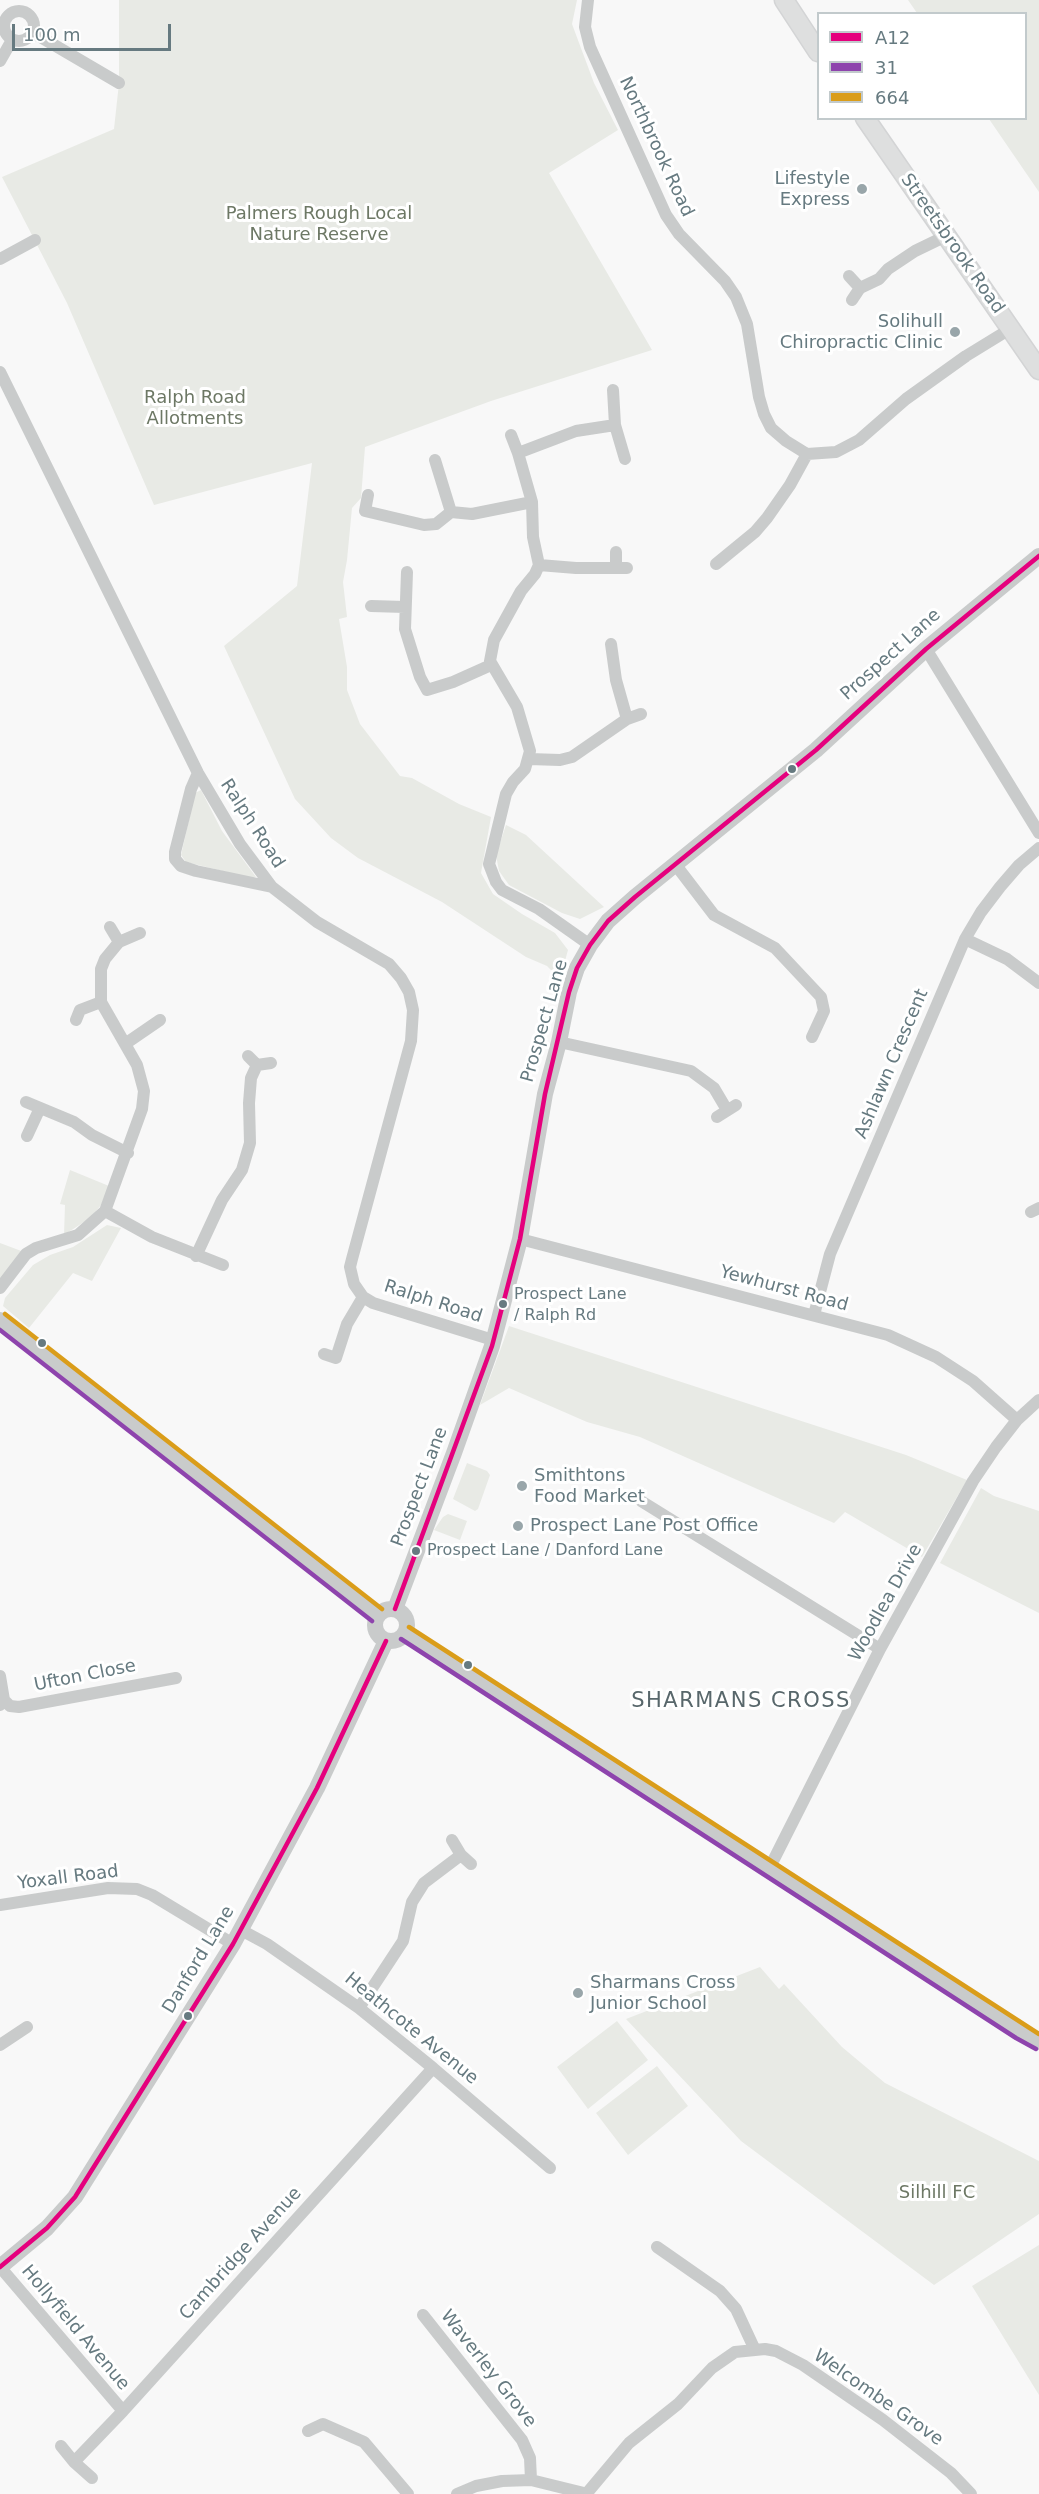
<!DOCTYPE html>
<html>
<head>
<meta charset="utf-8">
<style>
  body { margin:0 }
  #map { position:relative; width:1039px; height:2494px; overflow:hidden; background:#f8f8f8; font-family:"DejaVu Sans",sans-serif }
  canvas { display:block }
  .legend { position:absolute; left:817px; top:12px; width:210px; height:108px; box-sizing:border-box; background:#fff; border:2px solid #c2cacc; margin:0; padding:8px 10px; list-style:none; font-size:18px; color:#667a80 }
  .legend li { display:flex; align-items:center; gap:12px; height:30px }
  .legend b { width:30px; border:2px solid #c2cacc }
  .scale { position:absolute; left:12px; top:24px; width:159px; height:27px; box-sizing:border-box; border:3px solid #667a80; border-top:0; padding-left:8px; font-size:18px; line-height:21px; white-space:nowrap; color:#667a80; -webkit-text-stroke:4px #fff; paint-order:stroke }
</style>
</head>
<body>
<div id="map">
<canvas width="1039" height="2494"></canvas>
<ul class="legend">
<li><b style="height:8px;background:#e5007d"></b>A12</li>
<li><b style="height:8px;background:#8e44ad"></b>31</li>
<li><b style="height:8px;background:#da9d1a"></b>664</li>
</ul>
<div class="scale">100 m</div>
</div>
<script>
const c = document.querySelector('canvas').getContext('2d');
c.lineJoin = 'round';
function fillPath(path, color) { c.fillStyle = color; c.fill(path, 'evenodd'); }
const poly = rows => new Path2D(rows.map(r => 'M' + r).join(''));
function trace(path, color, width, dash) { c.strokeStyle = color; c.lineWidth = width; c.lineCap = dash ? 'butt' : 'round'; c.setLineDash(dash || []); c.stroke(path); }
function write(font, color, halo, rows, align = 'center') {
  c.font = font + ' "DejaVu Sans",sans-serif'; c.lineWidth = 6; c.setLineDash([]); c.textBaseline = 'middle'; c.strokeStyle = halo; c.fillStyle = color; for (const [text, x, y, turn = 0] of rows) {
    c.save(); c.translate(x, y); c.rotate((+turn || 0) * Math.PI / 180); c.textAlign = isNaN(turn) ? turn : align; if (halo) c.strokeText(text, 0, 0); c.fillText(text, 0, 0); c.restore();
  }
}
const green = poly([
  [119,0,577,0,572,24,594,83,618,130,549,173,652,350,491,401,365,447,361,498,352,508,347,560,343,582,347,617,339,619,347,667,347,690,360,724,400,776,412,778,459,804,491,817,481,873,493,894,522,914,555,933,568,950,560,979,547,966,526,957,442,902,358,858,331,838,295,799,224,646,297,586,312,463,154,505,67,303,2,177,114,129,119,83],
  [908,0,1039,0,1039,192,989,119,1026,118,1026,14,917,13],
  [201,790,222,831,256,877,251,878,186,862,181,855,195,793],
  [506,825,526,835,604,907,580,919,562,913,509,885,499,871,496,855],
  [70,1170,109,1186,101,1205,90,1218,64,1235,65,1205,60,1204],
  [107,1225,121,1228,92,1281,73,1273,29,1328,3,1306,5,1298,33,1265,50,1255,73,1247],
  [0,1243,24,1252,0,1279],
  [509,1326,906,1455,967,1480,922,1557,845,1512,834,1523,640,1437,587,1422,509,1388,480,1405],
  [467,1463,487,1471,490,1475,478,1509,475,1511,453,1499],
  [981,1488,994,1496,1039,1511,1039,1613,940,1563],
  [448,1514,467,1521,460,1540,434,1530,443,1517],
  [760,1967,779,1989,784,1984,842,2047,885,2083,1039,2161,1039,2214,934,2285,741,2141,626,2019],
  [617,2021,648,2060,588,2109,557,2067],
  [657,2066,688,2106,628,2155,596,2113],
  [1039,2245,1039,2395,972,2286]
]);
const minor = poly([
  [588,0,585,27,590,47,666,215,679,234,725,281,736,297,747,324,759,397,764,414,771,428,786,441,807,454,836,452,859,440,906,399,966,356,1010,329],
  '4 26a15 15 0 1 1 30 0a15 15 0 1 1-30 0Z',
  [32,32,119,83],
  [0,61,12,40],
  [0,259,35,240],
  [849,276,860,288,879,279,888,269,915,251,946,236],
  [852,300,860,288],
  [0,372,198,773,240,844,272,887,317,922,389,964,401,978,409,992,413,1010,411,1041,352,1259,350,1267,354,1284,363,1297,373,1303,493,1340],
  [613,390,615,425],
  [511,435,518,453,576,431,615,425,625,459],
  [518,453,532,502,533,537,539,565,535,574,521,591,494,640,490,661,517,707,530,751,525,769,513,782,506,794,489,864,496,882,502,890,539,909,590,945],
  [368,495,365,511,424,525,436,524,451,512,435,460],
  [451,512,472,514,532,502],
  [616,552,616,567],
  [716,564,755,532,767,518,790,485,807,454],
  [539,565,576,568,627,568],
  [407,572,405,629,420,677,427,690,453,682,491,665],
  [371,606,405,607],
  [611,644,616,680,627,719],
  [926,649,1039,833],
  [529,759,560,760,572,757,627,719,641,714],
  [198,773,191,789,175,852,175,859,181,866,196,871,272,887],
  [675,864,714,915,775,948,821,997,824,1011,812,1037],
  [110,927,119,942],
  [965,939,1007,959,1039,983],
  [76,1020,80,1010,101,1002],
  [559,1042,691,1071,714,1088,727,1110],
  [125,1044,160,1020],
  [248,1056,257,1065,271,1063],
  [26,1102,74,1122,92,1135,128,1153],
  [717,1117,736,1105],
  [27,1136,40,1108],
  [105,1211,152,1237,223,1265],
  [1031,1212,1039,1208],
  [520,1239,888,1335,936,1357,973,1381,1017,1420],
  [196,1256,222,1200,242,1170,250,1143,249,1103,251,1078,257,1065],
  [0,1288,26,1254,36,1248,78,1235,105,1211,142,1109,144,1091,137,1065,101,1002,101,969,105,959,119,942,140,933],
  [814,1315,830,1254,965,939,981,912,1000,887,1019,865,1039,848],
  [324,1354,336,1358,347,1324,363,1297],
  [641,1501,880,1649],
  [0,1676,4,1700,0,1705],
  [4,1700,10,1706,19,1707,176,1678],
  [452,1840,461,1855,471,1864],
  [769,1869,880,1649,973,1481,996,1447,1017,1420,1039,1400],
  [0,1905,108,1888,137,1889,152,1895,233,1944],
  [241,1930,267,1944,359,2008,433,2068,550,2168],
  [359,2008,403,1941,412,1902,424,1883,461,1855],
  [0,2045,27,2027],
  [657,2247,720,2291,736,2309,755,2350],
  [0,2267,123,2411],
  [423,2315,522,2440,530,2458,531,2480],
  [308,2431,323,2424,364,2442,408,2494],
  [61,2446,74,2462],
  [92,2478,74,2462,123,2411,433,2068],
  [587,2493,629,2443,678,2404,712,2368,735,2352,765,2349,776,2351,803,2365,883,2420,951,2473,971,2494],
  [457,2494,476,2486,502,2481,531,2480,588,2494]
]);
const tertiary = poly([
  [0,1320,377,1615],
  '375 1625a16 16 0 1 1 32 0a16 16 0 1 1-32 0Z',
  [395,1609,454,1453,492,1346,520,1239,545,1094,559,1042,569,992,577,968,590,945,608,921,635,897,816,750,926,649,1039,556],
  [405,1633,1020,2032,1039,2042],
  [0,2267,47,2228,75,2197,233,1944,317,1788,386,1641]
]);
const secondary = poly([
  [784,0,818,52],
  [865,118,1039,370]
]);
const bus1 = poly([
  [395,1609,492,1346,520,1239,545,1094,569,992,577,968,590,945,608,921,635,897,816,750,926,649,1039,556],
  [0,2267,47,2228,75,2197,233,1944,317,1788,386,1641]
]);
const bus2 = poly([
  [0,1330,372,1621],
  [401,1639,1016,2038,1036,2049]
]);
const bus3 = poly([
  [5,1314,382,1609],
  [409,1627,1039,2034]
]);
const markers = [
  [862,189,6,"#99a6aa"],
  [955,332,6,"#99a6aa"],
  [792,769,5,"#667a80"],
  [503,1304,5,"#667a80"],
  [42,1343,5,"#667a80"],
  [522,1486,6,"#99a6aa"],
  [518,1526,6,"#99a6aa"],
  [416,1551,5,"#667a80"],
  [468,1665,5,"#667a80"],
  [578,1993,6,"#99a6aa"],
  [188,2016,5,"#667a80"]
];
const busNames = [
  ["Prospect Lane",514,1295],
  ["/ Ralph Rd",514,1316],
  ["Prospect Lane / Danford Lane",427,1551]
];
const streetNames = [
  ["Northbrook Road",656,147,65],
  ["Streetsbrook Road",952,244,55],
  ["Prospect Lane",891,655,-42],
  ["Ralph Road",252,824,57],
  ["Prospect Lane",545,1021,-74],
  ["Ashlawn Crescent",892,1064,-67],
  ["Yewhurst Road",784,1289,15],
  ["Ralph Road",433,1302,18],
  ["Prospect Lane",420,1487,-69],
  ["Woodlea Drive",886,1603,-61],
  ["Ufton Close",85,1676,-11],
  ["Yoxall Road",68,1878,-7],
  ["Danford Lane",199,1960,-59],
  ["Heathcote Avenue",411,2029,39],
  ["Cambridge Avenue",241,2254,-48],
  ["Hollyfield Avenue",75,2328,50],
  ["Waverley Grove",488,2369,52],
  ["Welcombe Grove",878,2398,35]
];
const poiNames = [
  ["Lifestyle",850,179,"right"],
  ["Express",850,200,"right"],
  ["Solihull",943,322,"right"],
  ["Chiropractic Clinic",943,343,"right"],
  ["Smithtons",534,1476],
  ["Food Market",534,1497],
  ["Prospect Lane Post Office",530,1526],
  ["Sharmans Cross",590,1983],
  ["Junior School",590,2004]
];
const parkNames = [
  ["Palmers Rough Local",319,214],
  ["Nature Reserve",319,235],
  ["Ralph Road",195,398],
  ["Allotments",195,419],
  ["Silhill FC",937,2193]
];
const quarterNames = [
  ["SHARMANS CROSS",741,1702]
];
fillPath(green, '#e8eae5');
trace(secondary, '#d3d4d5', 21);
trace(minor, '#c9cbcb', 12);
trace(tertiary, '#c9cbcb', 16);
trace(secondary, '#dedfdf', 18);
trace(bus1, '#e5007d', 4.5);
trace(bus2, '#8e44ad', 4.5);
trace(bus3, '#da9d1a', 4.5);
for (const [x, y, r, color] of markers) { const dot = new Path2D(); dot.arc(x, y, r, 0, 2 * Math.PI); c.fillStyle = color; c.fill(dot); trace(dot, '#fff', 2); }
write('16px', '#667a80', '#fff', busNames, 'left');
write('18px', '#667a80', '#fff', streetNames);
write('18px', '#667a80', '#fff', poiNames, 'left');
write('18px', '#6d7865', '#fff', parkNames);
c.letterSpacing = '1.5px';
write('21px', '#58676b', '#fff', quarterNames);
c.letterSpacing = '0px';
</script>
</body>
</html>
